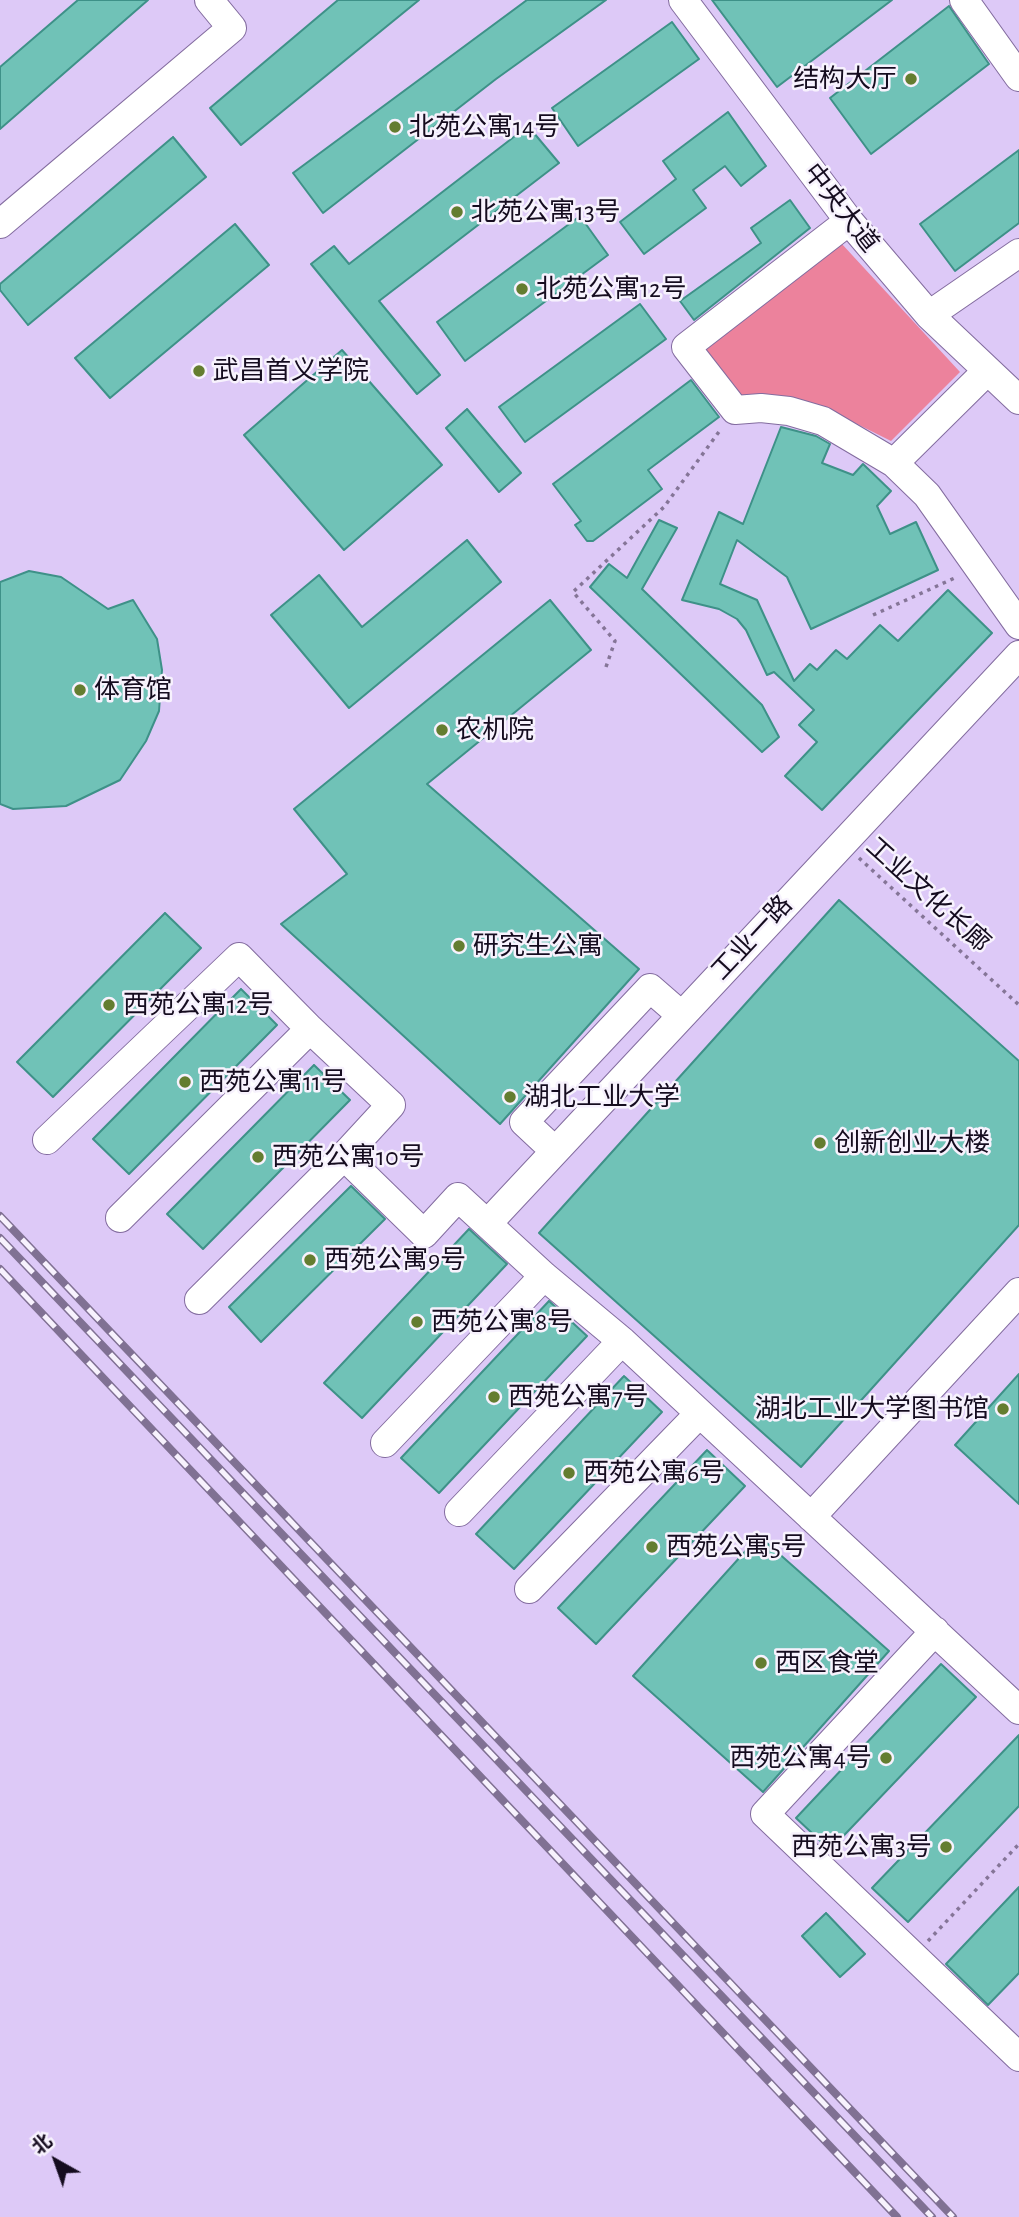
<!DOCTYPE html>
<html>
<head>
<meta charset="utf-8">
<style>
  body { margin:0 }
  #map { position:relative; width:1019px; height:2217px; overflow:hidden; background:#ddc9f7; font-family:"Alegreya Sans","Noto Sans SC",sans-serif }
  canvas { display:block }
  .north { position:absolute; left:21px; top:2126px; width:70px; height:70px; -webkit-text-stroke:5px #f7f2fd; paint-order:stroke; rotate:320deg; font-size:19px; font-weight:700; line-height:28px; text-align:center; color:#150c1f }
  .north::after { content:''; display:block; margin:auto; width:24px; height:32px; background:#150c1f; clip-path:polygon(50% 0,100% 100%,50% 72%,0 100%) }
</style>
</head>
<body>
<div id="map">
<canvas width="1019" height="2217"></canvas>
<div class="north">北</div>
</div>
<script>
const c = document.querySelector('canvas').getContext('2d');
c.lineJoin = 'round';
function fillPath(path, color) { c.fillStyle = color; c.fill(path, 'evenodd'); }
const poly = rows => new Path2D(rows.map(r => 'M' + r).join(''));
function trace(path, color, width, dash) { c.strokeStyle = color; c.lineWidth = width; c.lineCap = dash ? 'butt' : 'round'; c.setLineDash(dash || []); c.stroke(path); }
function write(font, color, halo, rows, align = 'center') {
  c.font = font + ' "Alegreya Sans","Noto Sans SC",sans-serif'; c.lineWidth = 5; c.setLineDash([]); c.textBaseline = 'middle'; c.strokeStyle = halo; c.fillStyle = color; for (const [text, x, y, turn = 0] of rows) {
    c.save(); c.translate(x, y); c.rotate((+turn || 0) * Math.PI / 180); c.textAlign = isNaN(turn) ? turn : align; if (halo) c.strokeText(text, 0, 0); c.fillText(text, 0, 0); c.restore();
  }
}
const green = poly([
  [841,243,960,372,891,441,825,408,738,397,698,351]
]);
const building = poly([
  [78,0,148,0,0,129,0,67,78,0],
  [338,0,419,0,241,145,210,108,338,0],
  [527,0,606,0,496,79,323,213,293,173,527,0],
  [712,0,892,0,777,87,712,0],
  [949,6,989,64,871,154,830,98,949,6],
  [672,22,699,59,578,146,552,108,672,22],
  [728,112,766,166,741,186,725,166,693,190,706,208,644,254,620,222,676,179,663,161,728,112],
  [528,126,559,163,379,301,440,375,417,394,311,264,334,246,349,264,528,126],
  [173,137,206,177,28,325,0,290,0,284,173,137],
  [1019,150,1019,223,955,271,920,224,1019,150],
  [790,200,810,228,694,320,680,301,761,243,751,228,790,200],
  [580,216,608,255,465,361,437,322,580,216],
  [235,224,269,265,110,398,75,358,235,224],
  [640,304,666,339,525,442,499,407,640,304],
  [342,350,442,465,344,550,244,435,342,350],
  [691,380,719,417,648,470,662,489,593,541,587,541,575,525,581,521,553,484,691,380],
  [467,409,521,473,499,492,446,428,467,409],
  [781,427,816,436,830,444,822,463,853,475,863,464,891,491,877,506,890,534,916,522,938,570,811,629,787,577,737,540,720,584,757,600,794,681,810,664,817,670,836,650,847,659,880,625,898,641,948,590,992,633,822,810,785,776,817,742,799,725,814,710,774,672,767,675,746,630,737,619,719,609,682,600,719,512,743,524,781,427],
  [659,520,677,528,642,589,762,705,779,737,762,752,590,587,609,564,627,578,659,520],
  [467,540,501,582,349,708,271,615,319,575,362,627,467,540],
  [29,571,61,577,108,609,133,600,157,639,162,670,159,711,146,741,120,780,66,806,13,809,0,804,0,582,29,571],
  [550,600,591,650,427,784,639,969,500,1124,281,924,347,874,294,809,550,600],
  [839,900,1019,1061,1019,1225,801,1467,539,1233,839,900],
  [165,913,201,948,53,1097,17,1062,165,913],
  [241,989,277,1025,129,1174,93,1139,241,989],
  [314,1065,350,1100,203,1249,167,1214,314,1065],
  [351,1186,385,1219,261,1342,229,1307,351,1186],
  [469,1229,507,1264,362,1418,324,1383,469,1229],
  [549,1301,587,1336,439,1493,401,1458,549,1301],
  [1019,1374,1019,1504,955,1445,1019,1374],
  [624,1376,662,1412,514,1569,476,1534,624,1376],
  [707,1450,745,1486,596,1644,558,1608,707,1450],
  [759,1536,889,1651,763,1792,633,1676,759,1536],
  [941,1664,976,1697,830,1850,796,1818,941,1664],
  [1019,1735,1019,1806,908,1922,872,1888,1019,1735],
  [1019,1887,1019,1973,988,2005,946,1964,1019,1887],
  [826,1913,865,1954,840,1977,802,1936,826,1913]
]);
const path = poly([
  [873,615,957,577],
  [606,667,615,641,573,592,664,507,721,429],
  [859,858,1019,1005],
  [928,1941,1019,1844]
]);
const minor = poly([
  [683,0,849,221,929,315,1019,400],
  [964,0,1019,77],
  [849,221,686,347,735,410,761,408,789,411,823,421,894,463,927,495,1019,625],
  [0,224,232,28,209,0],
  [929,315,1019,253],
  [894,463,987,371],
  [47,1140,239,957,310,1029,391,1105,344,1156,424,1234,458,1197,544,1276,622,1341,1019,1710],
  [555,1151,524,1122,650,988,681,1015],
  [120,1218,310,1029],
  [488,1223,1019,655],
  [199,1300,344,1156],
  [385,1443,544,1276],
  [459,1512,622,1341],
  [811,1517,1019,1292],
  [529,1589,699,1414],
  [935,1631,765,1814,1019,2057]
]);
const rail = poly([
  [0,1216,953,2217],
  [0,1238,932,2217],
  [0,1269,897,2217]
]);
const markers = [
  [911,79,7,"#647d30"],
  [395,127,7,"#647d30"],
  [457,212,7,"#647d30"],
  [522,289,7,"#647d30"],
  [199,371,7,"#647d30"],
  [80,690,7,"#647d30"],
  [442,730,7,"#647d30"],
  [459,946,7,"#647d30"],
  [109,1005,7,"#647d30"],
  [185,1082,7,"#647d30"],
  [510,1097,7,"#647d30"],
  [820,1143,7,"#647d30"],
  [258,1157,7,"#647d30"],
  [310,1260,7,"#647d30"],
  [417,1322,7,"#647d30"],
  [494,1397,7,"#647d30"],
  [1003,1409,7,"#647d30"],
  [569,1473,7,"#647d30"],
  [652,1547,7,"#647d30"],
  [761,1663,7,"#647d30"],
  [886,1758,7,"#647d30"],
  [946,1847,7,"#647d30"]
];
const poiNames = [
  ["结构大厅",897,79,"right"],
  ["北苑公寓14号",409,127],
  ["北苑公寓13号",471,212],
  ["北苑公寓12号",536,289],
  ["武昌首义学院",213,371],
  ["体育馆",94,690],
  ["农机院",456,730],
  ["研究生公寓",473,946],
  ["西苑公寓12号",123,1005],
  ["西苑公寓11号",199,1082],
  ["湖北工业大学",524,1097],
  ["创新创业大楼",834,1143],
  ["西苑公寓10号",272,1157],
  ["西苑公寓9号",324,1260],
  ["西苑公寓8号",431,1322],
  ["西苑公寓7号",508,1397],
  ["湖北工业大学图书馆",989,1409,"right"],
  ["西苑公寓6号",583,1473],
  ["西苑公寓5号",666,1547],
  ["西区食堂",775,1663],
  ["西苑公寓4号",872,1758,"right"],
  ["西苑公寓3号",932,1847,"right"]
];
const streetNames = [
  ["中央大道",841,208,52],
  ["工业文化长廊",928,895,42],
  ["工业一路",752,938,-47]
];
fillPath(green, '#ec829c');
fillPath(building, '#70c2b7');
trace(building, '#3e9188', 2);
trace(minor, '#836c9f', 30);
trace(path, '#857597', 3.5, [3.5, 5]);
trace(minor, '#fff', 28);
trace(rail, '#807193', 8);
trace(rail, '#f7f2fd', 5, [16]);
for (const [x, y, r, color] of markers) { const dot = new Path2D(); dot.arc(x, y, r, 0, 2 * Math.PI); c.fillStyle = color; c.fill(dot); trace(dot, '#f7f2fd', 2.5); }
write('26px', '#150c1f', '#f7f2fd', poiNames, 'left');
write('26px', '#150c1f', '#f7f2fd', streetNames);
</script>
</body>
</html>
